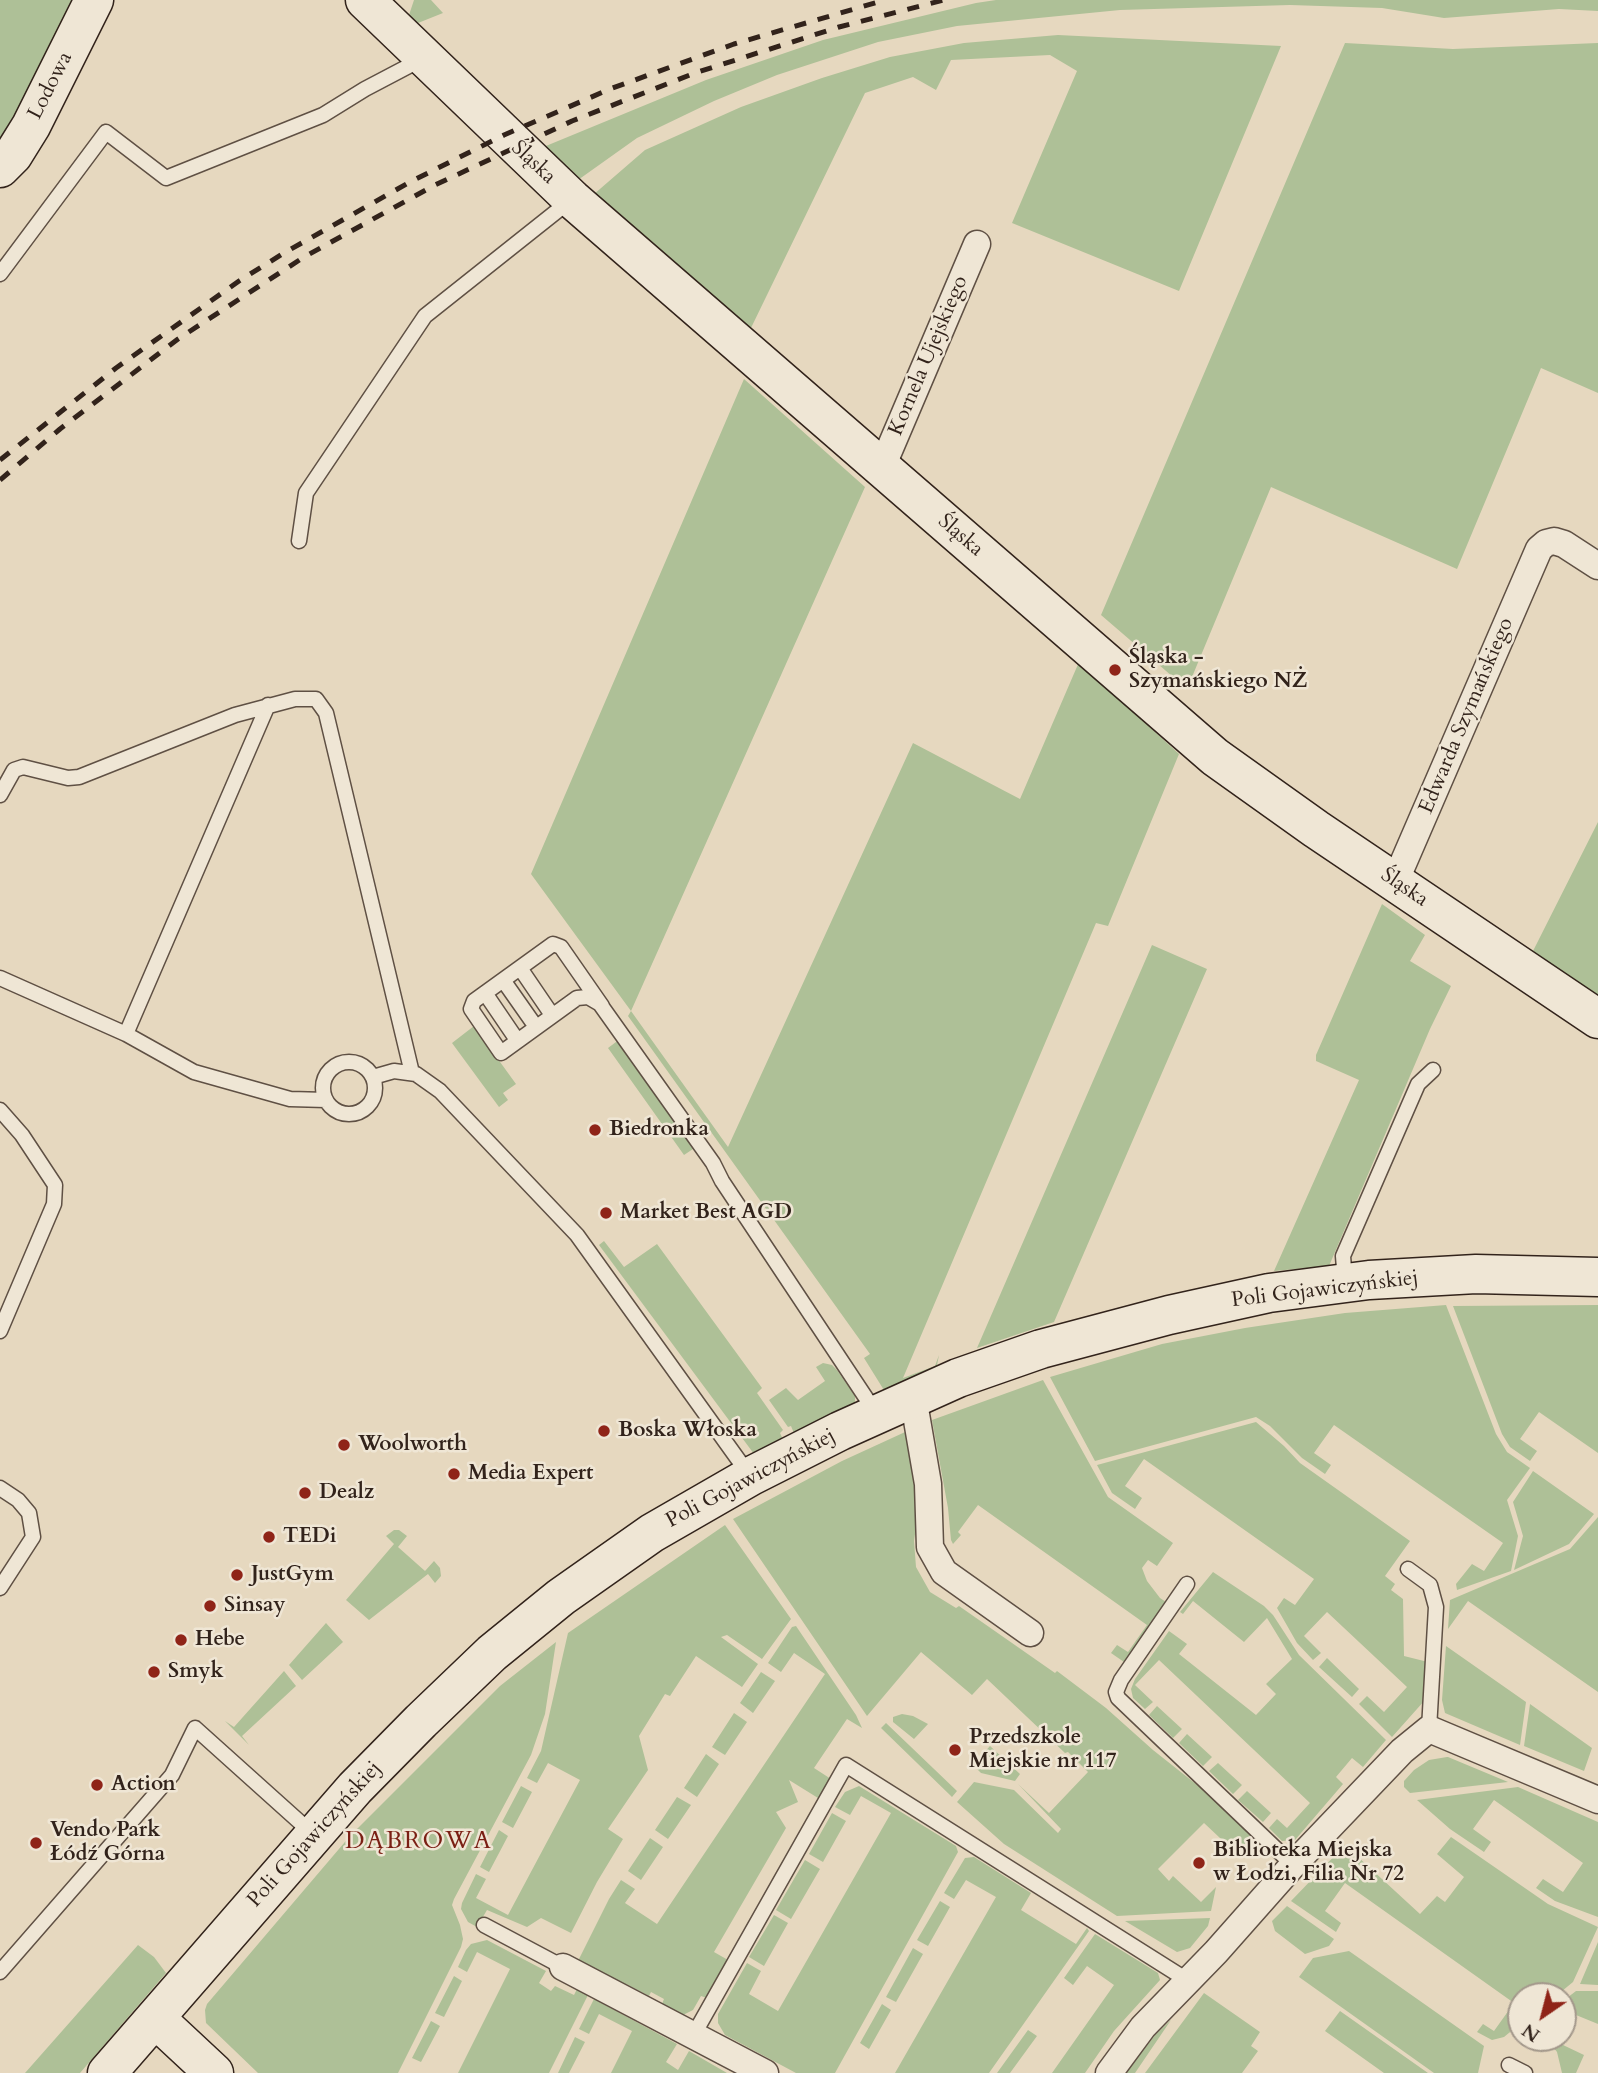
<!DOCTYPE html>
<html>
<head>
<meta charset="utf-8">
<style>
  body { margin:0 }
  #map { position:relative; width:1598px; height:2073px; overflow:hidden; background:#e6d8bf; font-family:Cardo,serif }
  canvas { display:block }
  .north { position:absolute; left:1507px; top:1982px; width:70px; height:70px; box-sizing:border-box; background:#efe6d5; border:2px solid #a3988b; border-radius:50%; rotate:215deg; font-size:19px; font-weight:700; line-height:28px; text-align:center; color:#32231b }
  .north::after { content:''; display:block; margin:auto; width:24px; height:32px; background:#8f2418; clip-path:polygon(50% 0,100% 100%,50% 72%,0 100%) }
</style>
</head>
<body>
<div id="map">
<canvas width="1598" height="2073"></canvas>
<div class="north">N</div>
</div>
<script>
const c = document.querySelector('canvas').getContext('2d');
c.lineJoin = 'round';
function fillPath(path, color) { c.fillStyle = color; c.fill(path, 'evenodd'); }
const poly = rows => new Path2D(rows.map(r => 'M' + r).join(''));
function trace(path, color, width, dash) { c.strokeStyle = color; c.lineWidth = width; c.lineCap = dash ? 'butt' : 'round'; c.setLineDash(dash || []); c.stroke(path); }
function write(font, color, halo, rows, align = 'center') {
  c.font = font + ' Cardo,serif'; c.lineWidth = 5; c.setLineDash([]); c.textBaseline = 'middle'; c.strokeStyle = halo; c.fillStyle = color; for (const [text, x, y, turn = 0] of rows) {
    c.save(); c.translate(x, y); c.rotate((+turn || 0) * Math.PI / 180); c.textAlign = isNaN(turn) ? turn : align; if (halo) c.strokeText(text, 0, 0); c.fillText(text, 0, 0); c.restore();
  }
}
const green = poly([
  [0,0,85,0,0,142],
  [414,0,431,0,443,13,413,25,409,15],
  [996,0,1598,0,1598,11,1559,9,1444,18,1382,8,1290,5,1120,10,957,26,878,42,777,75,714,101,637,138,578,180,541,148,706,80,823,40,976,3],
  [1058,35,1281,46,1179,291,1012,223,1077,71,1050,55,951,60,936,90,913,77,865,93,750,330,593,195,645,150,741,107,822,78,890,57,964,43],
  [1345,43,1453,49,1598,43,1598,393,1541,368,1457,569,1271,487,1187,689,1101,615],
  [744,379,865,487,631,1011,728,1147,913,743,1020,799,1079,662,1179,754,1108,926,1096,923,903,1378,935,1366,939,1355,936,1370,887,1395,864,1358,870,1354,628,1016,631,1011,531,874],
  [1598,822,1598,995,1532,953],
  [1382,904,1425,935,1410,961,1451,986,1430,1029,1329,1266,1274,1271,1359,1080,1316,1061,1316,1055],
  [1152,945,1207,969,1054,1322,977,1348],
  [474,1026,516,1084,503,1093,508,1100,499,1107,452,1043],
  [620,1039,696,1147,684,1155,608,1048],
  [604,1241,624,1267,657,1244,762,1388,757,1393,783,1430,780,1433,785,1444,757,1458,599,1245],
  [1446,1305,1496,1434,1507,1452,1530,1468,1507,1500,1518,1536,1511,1571,1457,1590,1456,1584,1472,1564,1484,1571,1503,1543,1334,1425,1314,1453,1331,1465,1325,1474,1302,1458,1270,1426,1256,1417,1095,1461,1050,1377,1162,1344,1245,1328,1345,1313],
  [1598,1305,1598,1453,1539,1412,1520,1439,1537,1451,1530,1461,1510,1447,1502,1434,1453,1306],
  [823,1363,832,1365,837,1370,855,1396,855,1404,796,1438,791,1426,788,1427,769,1400,786,1388,798,1400,825,1381,816,1367],
  [1043,1380,1108,1497,1173,1543,1157,1566,1148,1560,1142,1568,1147,1581,1160,1598,1166,1602,1124,1662,1111,1653,1117,1645,1128,1652,1147,1625,978,1505,958,1532,961,1535,953,1544,951,1540,948,1508,932,1420],
  [1256,1422,1284,1446,1300,1463,1410,1541,1385,1576,1395,1584,1391,1590,1403,1599,1404,1656,1428,1662,1425,1700,1392,1737,1359,1704,1367,1696,1384,1712,1407,1687,1327,1612,1304,1636,1321,1653,1313,1660,1297,1643,1277,1608,1284,1598,1295,1605,1314,1579,1144,1459,1125,1486,1142,1498,1135,1509,1112,1493,1097,1465],
  [916,1427,924,1474,914,1541,916,1567,930,1592,956,1608,959,1606,1055,1673,1057,1671,1106,1708,1153,1750,1206,1792,1252,1836,1236,1853,1204,1823,1158,1869,1169,1881,1173,1876,1201,1902,1216,1887,1211,1911,1117,1916,1004,1844,957,1802,974,1782,1014,1790,1058,1833,1061,1829,1018,1784,1049,1813,1088,1772,1068,1752,1065,1753,987,1679,972,1695,921,1652,867,1716,733,1519,842,1461],
  [1533,1471,1594,1514,1569,1544,1514,1570,1523,1536,1513,1502],
  [1598,1517,1598,1692,1468,1601,1448,1629,1450,1600,1570,1549],
  [725,1525,791,1619,762,1659,727,1635,721,1637,758,1664,742,1687,696,1656,670,1696,665,1694,639,1736,648,1770,608,1829,623,1839,597,1882,571,1933,541,1918,527,1927,487,1910,477,1927,468,1922,461,1909,462,1903,476,1874,486,1879,476,1898,508,1915,580,1780,548,1763,537,1783,527,1778,541,1751,568,1633],
  [394,1530,399,1530,407,1536,398,1547,425,1571,434,1561,440,1568,441,1576,435,1583,428,1574,369,1620,346,1600,394,1544,386,1536],
  [1213,1572,1264,1606,1273,1615,1299,1655,1386,1740,1363,1767,1352,1758,1336,1777,1343,1784,1295,1840,1282,1841,1269,1828,1277,1819,1287,1828,1310,1803,1159,1660,1135,1685,1153,1702,1145,1709,1133,1698,1131,1689,1135,1679,1169,1631,1187,1644,1179,1654,1256,1715,1276,1694,1266,1684,1292,1659,1267,1618,1244,1642,1193,1601,1183,1614,1180,1612],
  [326,1623,343,1642,302,1680,289,1665],
  [796,1626,856,1715,862,1728,847,1719,814,1768,831,1779,818,1798,789,1780,798,1802,776,1812,786,1828,714,1952,728,1960,707,1998,701,1996,693,2010,683,2015,672,2016,660,2009,664,1999,651,1992,649,1996,626,1984,623,1989,578,1961,609,1899,621,1880,635,1889,625,1903,657,1924,825,1674,794,1653,781,1672,768,1663,792,1627],
  [556,1642,545,1714,531,1755,454,1899,452,1905,460,1925,463,1939,461,1947,398,2073,258,2073,206,2023,205,2010,207,2004,350,1836,500,1686],
  [1446,1646,1526,1702,1520,1745,1445,1713,1442,1700],
  [1327,1658,1359,1689,1352,1697,1319,1667],
  [284,1671,296,1686,242,1736,249,1745,225,1721,234,1727],
  [761,1672,775,1681,753,1713,740,1703],
  [1530,1704,1592,1748,1584,1771,1524,1746],
  [1157,1706,1182,1729,1173,1738,1149,1715],
  [734,1713,747,1722,725,1755,712,1747],
  [902,1714,913,1716,928,1724,914,1739,893,1722,893,1717],
  [886,1723,957,1791,952,1797,881,1728],
  [1187,1734,1212,1757,1203,1766,1179,1743],
  [990,1746,1020,1774,1015,1781,981,1773,973,1765],
  [706,1754,719,1764,697,1797,684,1788],
  [1447,1757,1448,1757,1508,1782,1410,1793,1404,1787,1404,1781,1414,1770,1429,1760],
  [1218,1763,1242,1785,1233,1794,1209,1771],
  [521,1786,532,1792,513,1828,502,1822],
  [859,1786,956,1846,958,1852,835,2073,796,2073,725,2035,718,2023,718,2014,747,1963,761,1971,749,1994,778,2011,891,1813,861,1796,850,1815,835,1807,845,1792],
  [1518,1787,1598,1822,1598,1917,1555,1901,1536,1888,1543,1879,1563,1892,1583,1863,1494,1800,1473,1829,1491,1842,1484,1852,1450,1829,1417,1800],
  [1247,1791,1271,1813,1263,1822,1238,1800],
  [677,1797,691,1805,668,1839,655,1830],
  [832,1813,846,1821,823,1862,809,1854],
  [499,1830,508,1836,489,1872,480,1867],
  [1451,1837,1548,1904,1598,1927,1573,1982,1556,1996,1521,1996,1521,2023,1504,2037,1492,2040,1477,2032,1483,2024,1494,2031,1514,2003,1345,1883,1325,1911,1341,1923,1336,1932,1291,1901,1345,1845,1420,1914,1437,1896,1445,1902,1464,1877,1437,1854],
  [650,1838,663,1847,641,1880,628,1871],
  [974,1857,1031,1893,1021,1910,1076,1944,1087,1928,1089,1931,989,2073,895,2073,996,1897,966,1880,954,1899,944,1893,965,1858],
  [805,1860,820,1869,791,1919,776,1910],
  [940,1901,950,1907,928,1946,917,1940],
  [1287,1906,1334,1939,1329,1946,1305,1954,1275,1931,1272,1921],
  [774,1915,788,1923,764,1966,749,1957],
  [1210,1918,1208,1926,1190,1948,1177,1952,1125,1921],
  [1095,1934,1158,1973,1160,1980,1114,2031,1085,2073,1052,2073,1114,1985,1087,1966,1073,1985,1064,1978],
  [487,1940,546,1971,539,1983,551,1991,555,1986,574,1995,577,1989,588,1995,549,2073,458,2073,510,1969,477,1952,467,1972,458,1967,466,1950,471,1944],
  [1598,1942,1598,1985,1580,1984],
  [138,1945,154,1957,166,1973,80,2073,25,2073],
  [913,1948,923,1954,896,2002,886,1997],
  [1349,1951,1484,2046,1478,2073,1434,2073,1299,1977,1313,1958],
  [454,1976,462,1981,444,2017,435,2013],
  [1576,1991,1598,1991,1598,2024,1576,2015,1563,2045,1584,2055,1576,2073,1562,2073,1557,2052,1554,2048,1558,2038,1563,2038,1563,2001],
  [1204,1993,1260,2032,1251,2046,1258,2051,1242,2073,1145,2073],
  [594,1999,677,2044,666,2062,678,2070,689,2051,727,2073,611,2073,632,2031,599,2014,589,2034,579,2029],
  [882,2004,891,2010,869,2049,860,2043],
  [1340,2011,1428,2073,1384,2073,1325,2031],
  [1171,2020,1135,2073,1126,2073,1155,2035],
  [431,2021,440,2026,421,2062,412,2058],
  [1028,2030,1037,2036,1010,2073,997,2073],
  [575,2037,585,2042,569,2073,558,2073]
]);
const lane = poly([
  [0,274,106,132,166,178,323,115,365,89,424,58],
  [299,541,306,493,425,316,571,200],
  [0,795,14,770,23,767,68,778,79,777,235,715,295,699,316,699,326,713,412,1073],
  [520,968,552,1015],
  [0,978,126,1034,194,1072,290,1099,326,1100],
  [503,980,536,1027],
  [485,993,517,1040],
  [602,1006,561,947,553,944,474,1001,471,1009,501,1053,577,998,588,997,600,1004,713,1163,722,1181,876,1413],
  [126,1034,268,705],
  '323 1088a26 26 0 1 1 52 0a26 26 0 1 1-52 0Z',
  [373,1077,394,1071,416,1074,440,1091,577,1235,750,1476],
  [0,1110,22,1135,55,1185,54,1204,0,1331],
  [1345,1281,1343,1256,1418,1084,1433,1070],
  [0,1488,18,1500,29,1513,33,1537,0,1588],
  [1408,1569,1430,1585,1436,1607,1429,1729],
  [1187,1584,1121,1680,1116,1692,1118,1698,1293,1865],
  [484,1925,563,1967],
  [0,1972,172,1775,195,1728,313,1834],
  [693,2036,846,1765,1187,1980],
  [1509,2065,1525,2073]
]);
const street = poly([
  [882,467,977,244],
  [1395,882,1539,549,1546,543,1554,541,1564,544,1598,566],
  [913,1397,928,1484,930,1547,944,1572,1030,1633],
  [563,1967,765,2073],
  [1109,2073,1143,2027,1216,1952,1293,1865,1402,1751,1429,1729,1598,1800]
]);
const secondary = poly([
  [365,0,572,199,1215,757,1316,829,1598,1019],
  [0,168,13,155,31,126,94,0],
  [155,2018,214,2073],
  [107,2073,355,1788,421,1721,492,1653,561,1597,652,1533,751,1476,840,1431,958,1378,1041,1349,1169,1315,1269,1293,1369,1280,1476,1274,1598,1277]
]);
const rail = poly([
  [0,460,116,368,239,281,284,253,410,182,504,135,610,89,734,44,885,0],
  [0,480,60,429,178,339,304,257,435,185,572,121,695,73,839,27,944,0]
]);
const markers = [
  [1115,670,7,"#8f2418"],
  [595,1130,7,"#8f2418"],
  [606,1213,7,"#8f2418"],
  [604,1431,7,"#8f2418"],
  [344,1445,7,"#8f2418"],
  [454,1474,7,"#8f2418"],
  [305,1493,7,"#8f2418"],
  [269,1537,7,"#8f2418"],
  [237,1575,7,"#8f2418"],
  [210,1606,7,"#8f2418"],
  [181,1640,7,"#8f2418"],
  [154,1672,7,"#8f2418"],
  [955,1750,7,"#8f2418"],
  [97,1785,7,"#8f2418"],
  [36,1843,7,"#8f2418"],
  [1199,1863,7,"#8f2418"]
];
const streetNames = [
  ["Lodowa",51,86,-63],
  ["Śląska",533,163,43],
  ["Kornela Ujejskiego",929,356,-67],
  ["Śląska",960,536,41],
  ["Edwarda Szymańskiego",1467,716,-67],
  ["Śląska",1404,888,34],
  ["Poli Gojawiczyńskiej",1325,1290,-7],
  ["Poli Gojawiczyńskiej",751,1479,-28],
  ["Poli Gojawiczyńskiej",315,1835,-48]
];
const poiNames = [
  ["Śląska -",1129,658],
  ["Szymańskiego NŻ",1129,682],
  ["Biedronka",609,1130],
  ["Market Best AGD",620,1213],
  ["Boska Włoska",618,1431],
  ["Woolworth",358,1445],
  ["Media Expert",468,1474],
  ["Dealz",319,1493],
  ["TEDi",283,1537],
  ["JustGym",251,1575],
  ["Sinsay",224,1606],
  ["Hebe",195,1640],
  ["Smyk",168,1672],
  ["Przedszkole",969,1738],
  ["Miejskie nr 117",969,1762],
  ["Action",111,1785],
  ["Vendo Park",50,1831],
  ["Łódź Górna",50,1855],
  ["Biblioteka Miejska",1213,1851],
  ["w Łodzi, Filia Nr 72",1213,1875]
];
const quarterNames = [
  ["DĄBROWA",419,1842]
];
fillPath(green, '#aec097');
trace(lane, '#5f5044', 17);
trace(street, '#5f5044', 29);
trace(secondary, '#32231b', 41);
trace(lane, '#efe6d5', 14);
trace(street, '#efe6d5', 26);
trace(secondary, '#efe6d5', 38);
trace(rail, '#32231b', 5, [12, 12]);
for (const [x, y, r, color] of markers) { const dot = new Path2D(); dot.arc(x, y, r, 0, 2 * Math.PI); c.fillStyle = color; c.fill(dot); trace(dot, '#efe6d5', 2.5); }
write('21px', '#32231b', '#efe6d5', streetNames);
write('bold 21px', '#32231b', '#efe6d5', poiNames, 'left');
c.letterSpacing = '2px';
write('24px', '#7a1f14', '#efe6d5', quarterNames);
c.letterSpacing = '0px';
</script>
</body>
</html>
